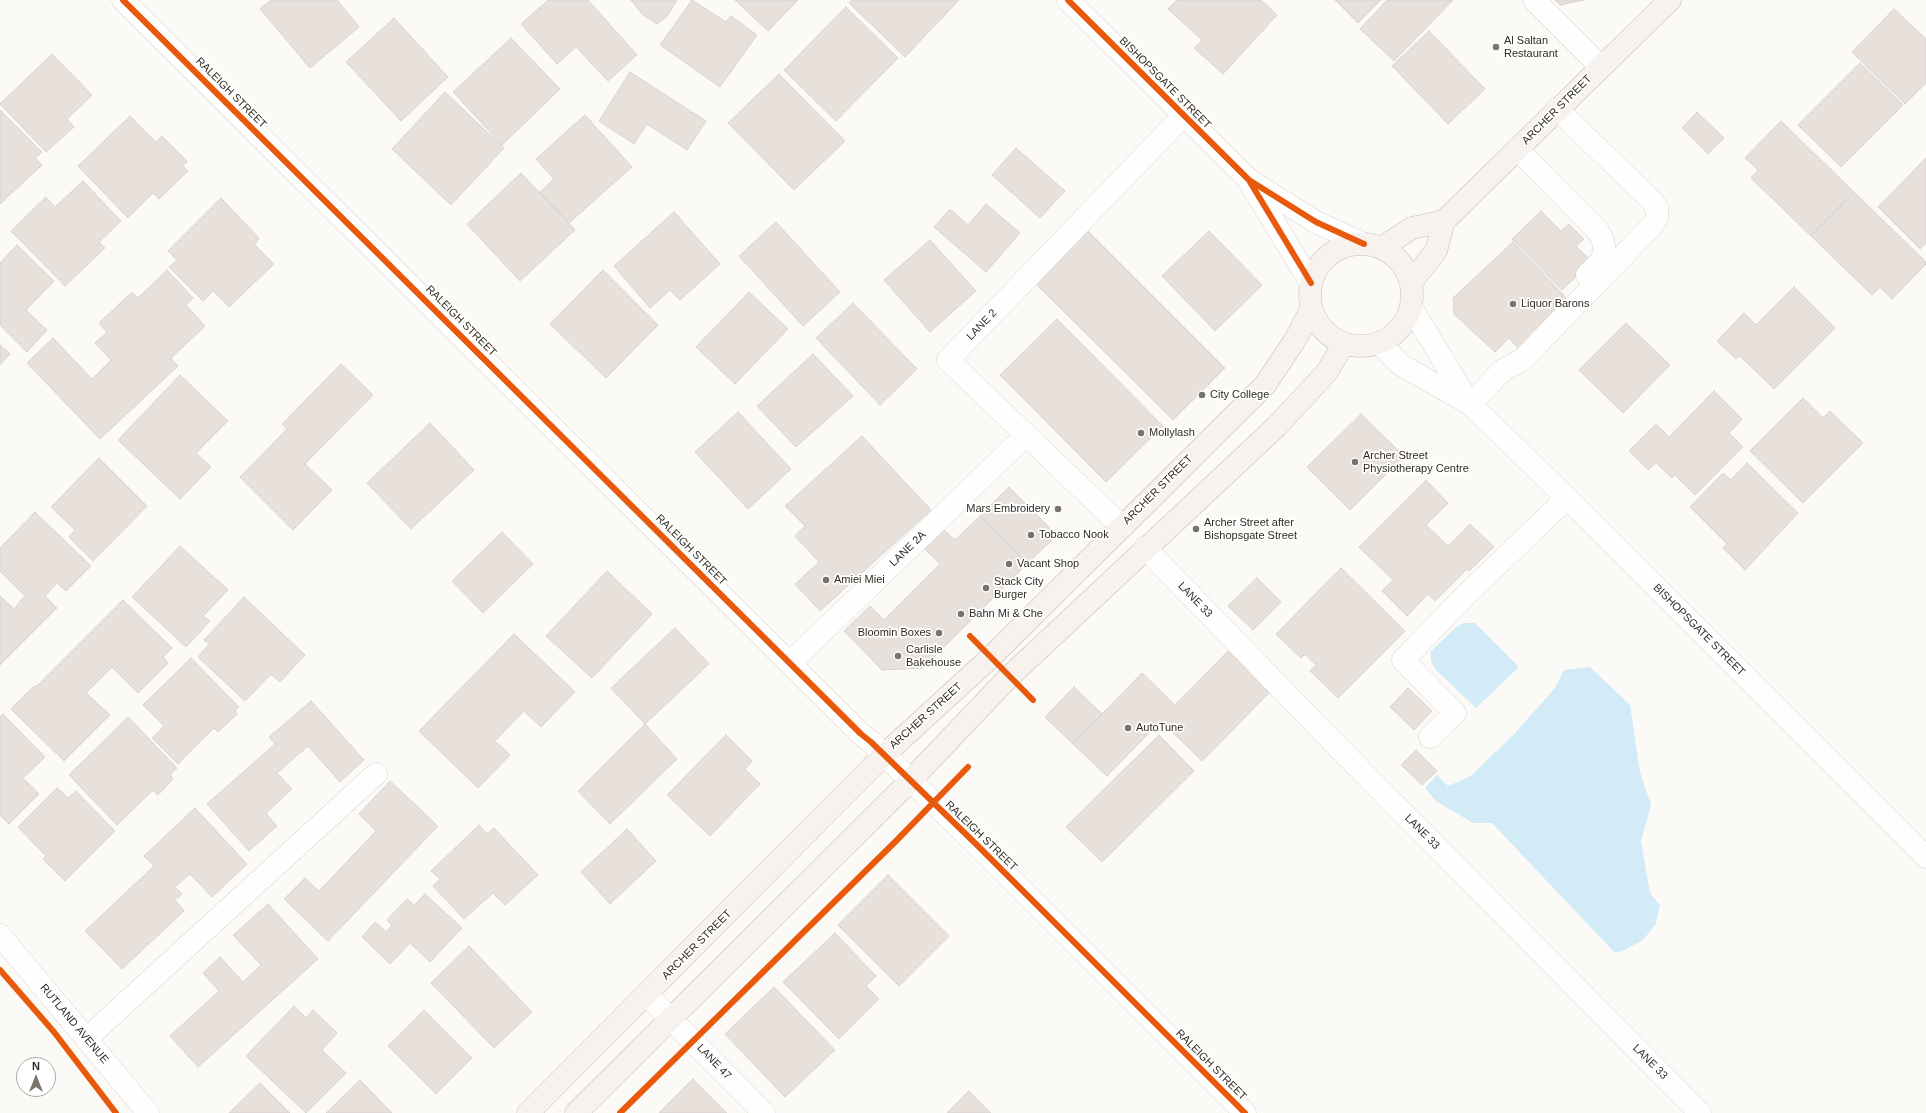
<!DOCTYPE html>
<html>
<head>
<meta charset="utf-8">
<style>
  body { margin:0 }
  #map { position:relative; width:1926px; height:1113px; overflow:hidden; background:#fcfaf7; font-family:Arial,sans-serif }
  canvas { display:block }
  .north { position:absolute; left:16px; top:1057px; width:40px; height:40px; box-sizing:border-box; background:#fff; border:1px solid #adaba7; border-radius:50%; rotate:0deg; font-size:11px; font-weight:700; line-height:16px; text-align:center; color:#312c23 }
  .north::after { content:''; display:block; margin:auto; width:14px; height:18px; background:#78746d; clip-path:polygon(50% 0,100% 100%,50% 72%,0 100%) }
</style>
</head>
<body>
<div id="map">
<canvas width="1926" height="1113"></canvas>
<div class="north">N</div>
</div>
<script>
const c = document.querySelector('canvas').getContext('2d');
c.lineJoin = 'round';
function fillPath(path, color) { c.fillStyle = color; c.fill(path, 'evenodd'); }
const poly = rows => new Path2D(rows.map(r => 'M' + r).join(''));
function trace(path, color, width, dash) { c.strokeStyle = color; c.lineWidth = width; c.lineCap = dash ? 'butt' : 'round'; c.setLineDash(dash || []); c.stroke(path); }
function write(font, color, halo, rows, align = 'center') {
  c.font = font + ' Arial,sans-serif'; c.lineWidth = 3.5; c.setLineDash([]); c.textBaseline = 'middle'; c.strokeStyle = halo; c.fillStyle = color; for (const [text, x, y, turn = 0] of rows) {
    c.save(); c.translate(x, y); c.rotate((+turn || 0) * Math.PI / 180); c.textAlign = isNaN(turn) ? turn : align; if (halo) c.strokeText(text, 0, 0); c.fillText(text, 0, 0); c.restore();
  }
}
const water = poly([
  [1463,623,1475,623,1519,667,1476,708,1436,670,1431,661,1431,651,1456,627],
  [1590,667,1630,705,1640,772,1651,805,1641,841,1650,893,1660,905,1656,924,1643,940,1623,951,1615,953,1492,823,1473,823,1436,801,1425,788,1437,775,1448,786,1471,776,1514,734,1555,688,1564,670]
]);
const building = poly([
  [271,0,337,0,359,27,310,68,260,9,271,0],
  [548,0,588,0,637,55,608,81,576,47,557,64,521,24,548,0],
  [631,0,677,0,668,15,657,24,643,15,631,0],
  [692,0,726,22,731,16,757,35,720,87,660,45,692,0],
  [735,0,798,0,768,31,735,0],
  [852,0,959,0,905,57,849,3,852,0],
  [1177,0,1261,0,1277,15,1223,74,1194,48,1202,40,1168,9,1177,0],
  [1335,0,1381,0,1358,23,1335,0],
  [1387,0,1453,0,1394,61,1360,29,1387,0],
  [1555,0,1584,0,1560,5,1555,0],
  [846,7,898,58,836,121,784,70,846,7],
  [1894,9,1926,39,1926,83,1905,104,1852,52,1894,9],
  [394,18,448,77,401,121,346,62,394,18],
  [1429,31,1485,89,1448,124,1392,66,1429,31],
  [511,38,560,89,502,145,453,92,511,38],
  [52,54,92,95,67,119,74,127,46,152,0,104,52,54],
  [1860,63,1903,105,1841,167,1798,125,1860,63],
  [630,72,706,121,687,150,647,124,634,144,599,121,630,72],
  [779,74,845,141,794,190,728,123,779,74],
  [445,92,504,148,451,205,392,149,445,92],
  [1,111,42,152,35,158,42,165,0,204,0,112,1,111],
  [1697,112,1724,138,1708,154,1682,128,1697,112],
  [585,115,632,167,569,223,540,192,554,179,536,159,585,115],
  [130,116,156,142,162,136,187,161,183,166,188,171,159,199,153,193,128,218,78,166,130,116],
  [1781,121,1854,192,1811,236,1751,178,1758,170,1745,158,1781,121],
  [1016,148,1065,191,1040,218,992,175,1016,148],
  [1926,158,1926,243,1920,249,1878,207,1926,158],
  [521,173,575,230,520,281,467,224,521,173],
  [83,181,121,221,99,242,105,248,65,286,11,231,46,197,55,207,83,181],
  [1854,192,1926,262,1926,264,1892,299,1880,287,1872,295,1811,236,1854,192],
  [221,198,259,238,255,245,274,264,229,307,213,291,203,301,169,267,177,260,168,251,221,198],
  [986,204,1020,233,986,272,934,227,950,209,968,225,986,204],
  [1541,211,1561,231,1569,224,1584,239,1576,246,1592,262,1562,290,1512,239,1541,211],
  [674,212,720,264,680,300,670,290,650,308,614,266,674,212],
  [776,222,840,292,803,326,739,256,776,222],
  [1088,231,1225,368,1173,420,1034,282,1088,231],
  [1209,231,1262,285,1215,331,1162,276,1209,231],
  [930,240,976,291,930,332,884,280,930,240],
  [1513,242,1578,310,1528,359,1509,338,1495,352,1454,314,1453,298,1513,242],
  [17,245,54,281,26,310,47,330,27,352,0,325,0,263,17,245],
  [167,270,193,298,186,305,205,326,171,358,178,366,100,439,27,363,53,338,92,379,111,360,95,343,107,332,99,323,132,292,138,298,167,270],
  [603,270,658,325,606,378,550,324,603,270],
  [1794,287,1835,328,1774,389,1740,356,1736,359,1717,341,1744,313,1756,325,1794,287],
  [749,292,788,329,735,384,696,347,749,292],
  [853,303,917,369,880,405,816,338,853,303],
  [1057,319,1163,426,1106,482,1000,375,1057,319],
  [1626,323,1670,365,1623,413,1579,370,1626,323],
  [0,345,10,354,0,365,0,345],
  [813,354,853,396,796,447,757,406,813,354],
  [341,364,373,395,305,464,332,490,293,530,240,477,287,429,282,424,341,364],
  [180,375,228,421,196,453,211,467,180,499,118,440,180,375],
  [1714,391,1742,419,1729,433,1743,447,1695,495,1675,475,1672,478,1656,463,1648,470,1629,451,1656,424,1669,437,1714,391],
  [1803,398,1823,418,1830,411,1863,443,1803,503,1750,451,1803,398],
  [738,412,791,469,748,509,695,452,738,412],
  [1361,414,1404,456,1350,510,1307,467,1361,414],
  [430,423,474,470,411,529,367,483,430,423],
  [862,436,931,510,820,611,795,584,819,562,795,536,805,526,785,506,862,436],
  [99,458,147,506,93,561,69,537,75,530,51,507,99,458],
  [1747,463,1798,513,1745,570,1723,548,1727,544,1690,507,1723,473,1731,480,1747,463],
  [1426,480,1448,503,1426,525,1448,546,1470,524,1494,547,1469,571,1467,569,1435,601,1428,594,1407,616,1382,591,1393,580,1359,547,1426,480],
  [1009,487,1057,535,1027,564,980,516,1009,487],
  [35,512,91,566,66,591,57,583,45,596,57,608,43,622,21,600,25,596,0,571,0,548,35,512],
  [980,516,1027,564,923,668,882,670,844,631,870,606,884,620,940,564,923,547,942,528,955,540,980,516],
  [502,532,533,564,483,613,452,581,502,532],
  [180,546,228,590,203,616,210,621,186,647,132,597,180,546],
  [1341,568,1405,631,1338,698,1310,671,1316,665,1305,654,1301,658,1276,634,1341,568],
  [607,571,652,614,592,678,546,636,607,571],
  [1257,578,1281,602,1253,630,1228,606,1257,578],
  [0,596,14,609,21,600,43,622,0,665,0,596],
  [244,597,305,655,280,682,271,674,245,701,198,657,209,644,204,640,244,597],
  [123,600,172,648,163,657,168,663,138,693,112,667,86,693,110,715,64,761,11,709,33,687,38,685,123,600],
  [675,628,709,664,645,724,611,688,675,628],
  [514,634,575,692,541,727,524,711,495,741,510,755,478,788,419,731,514,634],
  [1228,651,1270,692,1202,761,1161,721,1107,776,1073,744,1142,673,1175,705,1228,651],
  [191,658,239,707,235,711,237,714,218,732,214,728,178,764,152,738,164,726,143,705,191,658],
  [1074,687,1102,714,1073,744,1045,717,1074,687],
  [1408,688,1432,711,1414,730,1390,707,1408,688],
  [311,701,364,760,340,782,308,746,277,773,292,789,266,813,277,826,249,851,207,804,275,744,269,737,311,701],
  [3,714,45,757,23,778,39,794,9,824,0,815,0,717,3,714],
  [128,717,177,768,170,775,173,779,158,795,153,790,117,825,69,775,128,717],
  [645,724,677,759,610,824,578,791,645,724],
  [726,735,752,761,745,769,760,784,710,836,667,795,726,735],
  [1159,735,1194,771,1102,862,1066,827,1159,735],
  [1416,750,1437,771,1422,785,1401,765,1416,750],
  [390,781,438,826,328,941,284,899,305,878,319,891,376,831,359,814,390,781],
  [57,788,68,798,76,791,115,831,65,881,43,859,46,856,18,827,57,788],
  [195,808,247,864,212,897,190,874,175,887,182,894,175,900,184,911,122,969,85,931,154,866,144,856,195,808],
  [479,825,487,834,494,828,538,875,505,905,493,893,464,919,433,886,440,879,431,871,479,825],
  [627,829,656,861,610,904,581,872,627,829],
  [888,875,949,936,899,986,838,925,888,875],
  [425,894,462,928,430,962,410,943,390,964,362,937,375,922,386,932,392,925,387,920,407,899,414,905,425,894],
  [268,904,318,959,198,1067,170,1036,219,991,203,973,220,957,243,982,261,965,233,935,268,904],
  [835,933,876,976,866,986,879,999,839,1039,783,982,835,933],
  [469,946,532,1012,494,1048,431,983,469,946],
  [774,987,835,1050,785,1097,725,1034,774,987],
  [294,1006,306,1018,313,1010,337,1033,322,1050,346,1073,306,1113,246,1056,294,1006],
  [424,1010,472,1058,436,1094,388,1046,424,1010],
  [693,1079,727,1113,659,1113,693,1079],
  [360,1080,392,1113,326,1113,360,1080],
  [260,1083,290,1113,229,1113,260,1083],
  [969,1091,991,1113,947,1113,969,1091]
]);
const minor = poly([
  [123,0,861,734,871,742,977,845,1245,1113],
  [1068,0,1249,180,1316,222,1364,244],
  [1534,0,1601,67],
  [1517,149,1598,231,1603,241,1605,253,1600,262,1587,275],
  [1250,183,1311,283],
  [1411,307,1469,403],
  [1379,343,1401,365,1470,404,1567,498,1926,857],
  [1470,404,1503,370,1522,360,1652,226,1657,218,1657,208,1652,201,1557,109],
  [1122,527,948,360,1183,116],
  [1145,548,1331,740,1700,1113],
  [790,663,1025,436],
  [1430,737,1455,713,1403,660,1467,594,1567,498],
  [0,935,148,1113],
  [647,995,764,1113],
  [86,1039,376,774]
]);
const major = poly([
  '1310 295a51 51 0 1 1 102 0a51 51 0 1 1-102 0Z',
  [1381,248,1412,228,1444,221],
  [1411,282,1436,251,1444,221,1670,0],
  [528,1113,884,755,991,657,1265,385,1295,340,1311,309],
  [576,1113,910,781,1009,677,1277,426,1327,372,1344,343]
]);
const cycleway = poly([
  [123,0,861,734,871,742,977,845,1245,1113],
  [1068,0,1249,180,1316,222,1364,244],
  [1250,182,1311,283],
  [970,636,1033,700],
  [0,970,54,1032,116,1113],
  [620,1113,896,841,968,767]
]);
const markers = [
  [1496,47,4,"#78746d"],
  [1513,304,4,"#78746d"],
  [1202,395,4,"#78746d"],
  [1141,433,4,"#78746d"],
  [1355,462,4,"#78746d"],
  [1058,509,4,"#78746d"],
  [1196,529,4,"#78746d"],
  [1031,535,4,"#78746d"],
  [1009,564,4,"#78746d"],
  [826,580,4,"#78746d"],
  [986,588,4,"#78746d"],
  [961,614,4,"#78746d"],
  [939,633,4,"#78746d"],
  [898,656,4,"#78746d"],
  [1128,728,4,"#78746d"]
];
const poiNames = [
  ["Al Saltan",1504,41],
  ["Restaurant",1504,54],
  ["Liquor Barons",1521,304],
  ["City College",1210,395],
  ["Mollylash",1149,433],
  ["Archer Street",1363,456],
  ["Physiotherapy Centre",1363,469],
  ["Mars Embroidery",1050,509,"right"],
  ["Archer Street after",1204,523],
  ["Bishopsgate Street",1204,536],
  ["Tobacco Nook",1039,535],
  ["Vacant Shop",1017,564],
  ["Amiei Miei",834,580],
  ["Stack City",994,582],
  ["Burger",994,595],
  ["Bahn Mi & Che",969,614],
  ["Bloomin Boxes",931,633,"right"],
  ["Carlisle",906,650],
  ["Bakehouse",906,663],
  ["AutoTune",1136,728]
];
const streetNames = [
  ["BISHOPSGATE STREET",1165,83,45],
  ["RALEIGH STREET",231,93,45],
  ["ARCHER STREET",1557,110,-45],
  ["RALEIGH STREET",461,321,45],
  ["LANE 2",982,325,-46],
  ["ARCHER STREET",1158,490,-45],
  ["LANE 2A",908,549,-44],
  ["RALEIGH STREET",691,550,45],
  ["LANE 33",1195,600,46],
  ["BISHOPSGATE STREET",1699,630,45],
  ["ARCHER STREET",926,716,-42],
  ["LANE 33",1422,832,45],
  ["RALEIGH STREET",981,836,44],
  ["ARCHER STREET",697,945,-45],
  ["RUTLAND AVENUE",74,1024,50],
  ["LANE 47",714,1062,46],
  ["LANE 33",1650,1062,45],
  ["RALEIGH STREET",1211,1065,45]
];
fillPath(water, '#d2ebf6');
fillPath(building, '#e7e0db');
trace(building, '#d8d3cf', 1);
trace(minor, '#d9d5cf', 23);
trace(major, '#c7bfb7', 23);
trace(minor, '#fffefe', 22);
trace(major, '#f7f2ee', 22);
trace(cycleway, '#e8590c', 6);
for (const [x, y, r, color] of markers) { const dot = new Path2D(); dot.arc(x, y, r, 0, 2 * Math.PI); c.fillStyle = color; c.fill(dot); trace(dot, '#fff', 1.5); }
write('11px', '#312c23', '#fff', poiNames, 'left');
write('11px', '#312c23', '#fff', streetNames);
</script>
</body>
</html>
